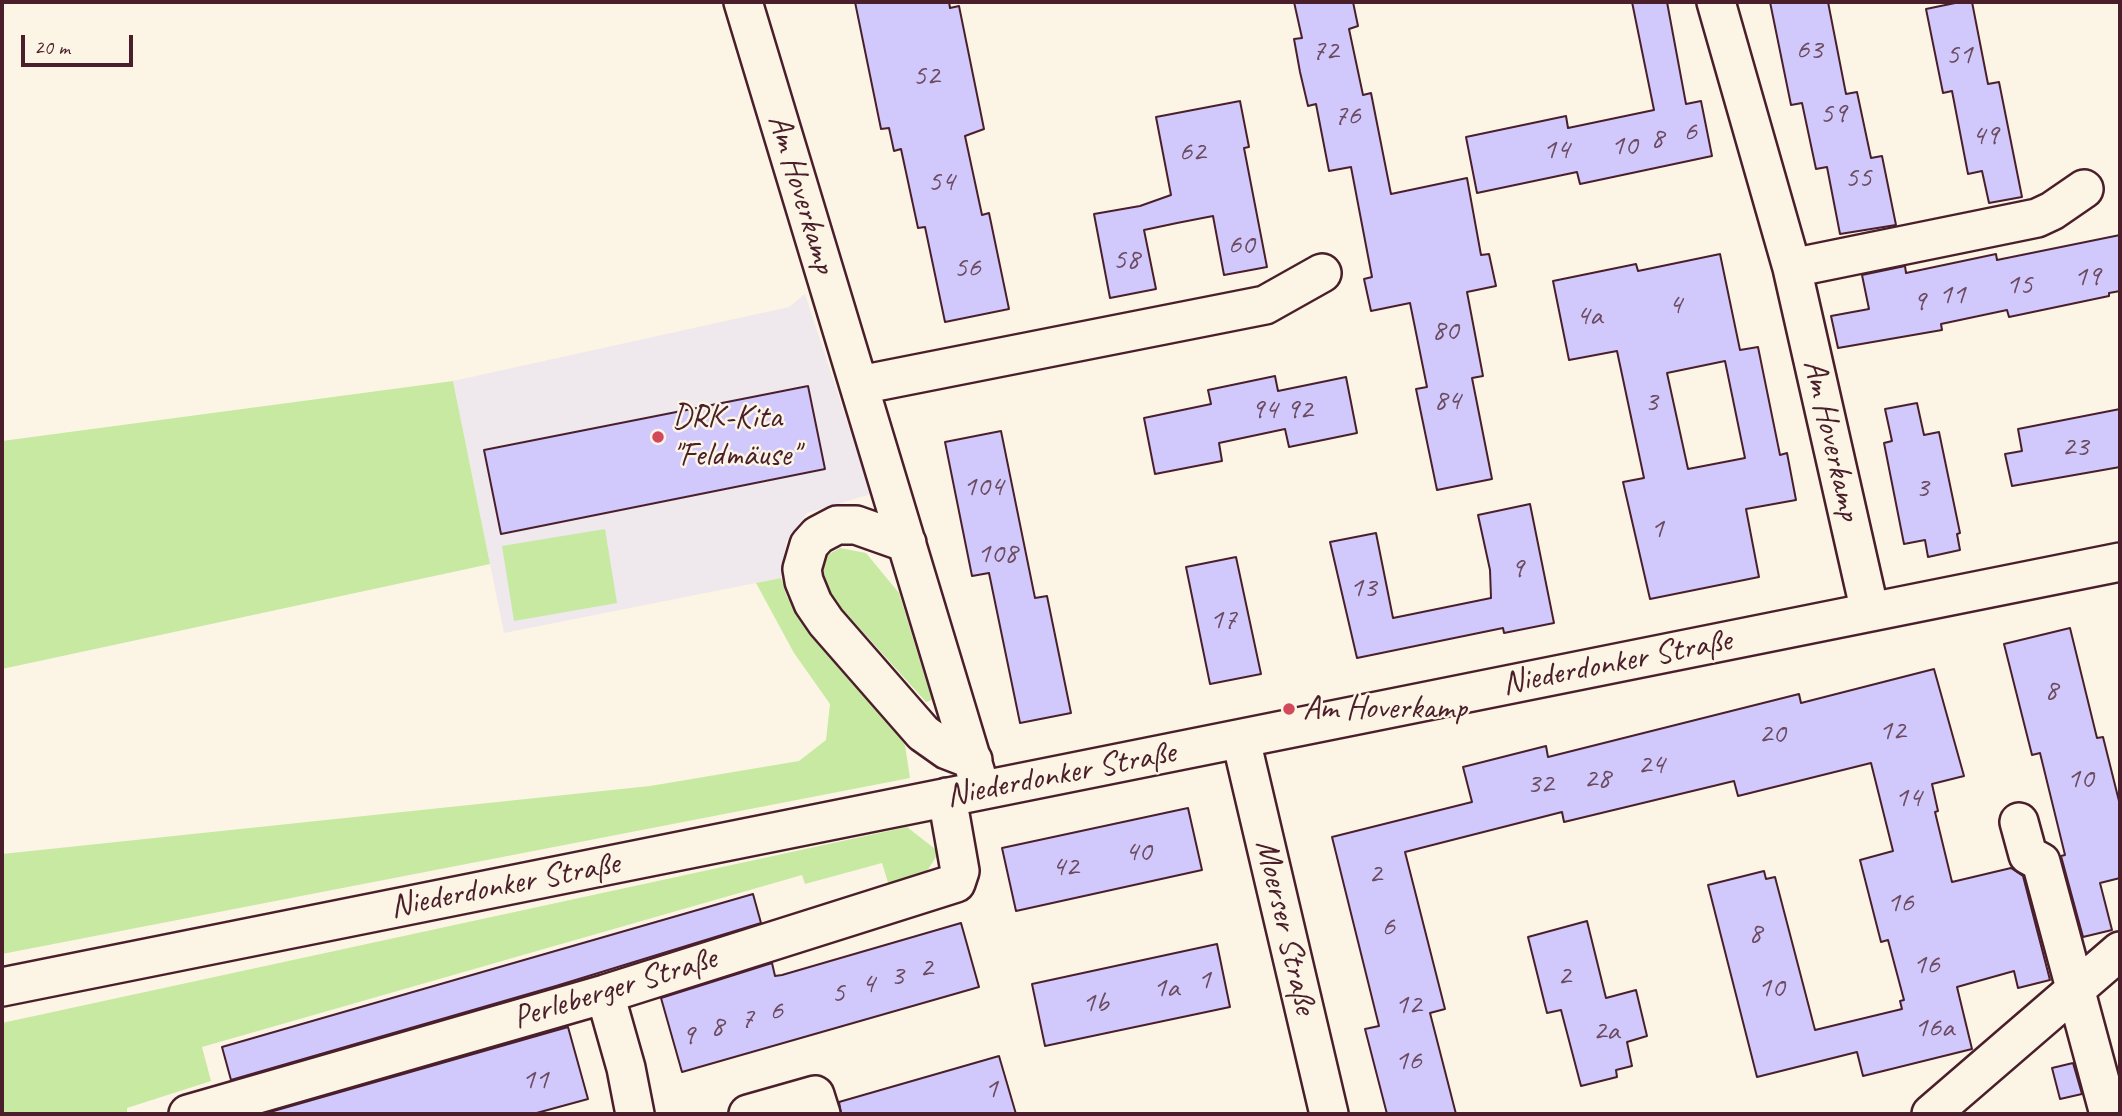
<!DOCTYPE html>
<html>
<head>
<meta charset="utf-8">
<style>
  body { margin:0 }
  #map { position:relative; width:2122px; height:1116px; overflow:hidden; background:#fcf5e5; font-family:Caveat,sans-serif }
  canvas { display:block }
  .frame { position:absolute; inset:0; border:4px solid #4a1f2b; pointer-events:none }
  .scale { position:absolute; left:21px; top:35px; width:112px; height:32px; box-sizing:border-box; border:4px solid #4a1f2b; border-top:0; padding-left:9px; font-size:21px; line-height:24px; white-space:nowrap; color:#4a1f2b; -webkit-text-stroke:5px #fcf5e5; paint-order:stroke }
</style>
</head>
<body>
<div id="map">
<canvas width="2122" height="1116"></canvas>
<div class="frame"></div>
<div class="scale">20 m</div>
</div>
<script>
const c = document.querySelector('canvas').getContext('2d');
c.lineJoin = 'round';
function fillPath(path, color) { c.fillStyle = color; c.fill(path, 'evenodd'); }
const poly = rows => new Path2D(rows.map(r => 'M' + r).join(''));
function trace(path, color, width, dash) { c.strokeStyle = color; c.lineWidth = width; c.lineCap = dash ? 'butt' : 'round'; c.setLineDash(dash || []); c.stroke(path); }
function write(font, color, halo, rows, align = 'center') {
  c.font = font + ' Caveat,sans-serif'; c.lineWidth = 5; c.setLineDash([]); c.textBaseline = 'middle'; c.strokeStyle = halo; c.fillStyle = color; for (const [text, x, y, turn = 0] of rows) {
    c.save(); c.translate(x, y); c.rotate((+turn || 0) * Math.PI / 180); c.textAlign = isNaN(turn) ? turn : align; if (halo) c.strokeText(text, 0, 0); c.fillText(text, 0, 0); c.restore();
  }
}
const built = poly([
  [805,294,871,494,807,513,786,542,781,578,504,633,453,381,789,307]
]);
const green = poly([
  [453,381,490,564,2,669,2,441],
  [605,529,617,603,514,621,502,546],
  [840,548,866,553,899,593,932,700,926,702,845,612,838,618,822,589,821,569,826,556],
  [781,578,787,597,869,691,905,745,910,778,2,954,2,854,650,786,799,761,826,740,830,704,794,653,756,583],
  [907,827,939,852,919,884,891,892,882,863,805,884,802,875,202,1047,211,1081,127,1108,127,1114,2,1114,2,1023]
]);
const building = poly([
  [855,2,949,2,950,8,959,6,984,129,965,136,982,215,989,213,1009,309,945,322,925,227,918,228,901,149,894,151,889,128,881,129,855,2],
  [1294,2,1353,2,1358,26,1349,29,1363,95,1371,93,1391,194,1467,178,1481,255,1489,254,1496,286,1467,292,1483,376,1472,378,1492,479,1437,490,1416,389,1427,387,1410,303,1371,311,1364,279,1372,277,1351,167,1329,171,1316,104,1308,106,1300,72,1294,39,1302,38,1294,2],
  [1632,2,1667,2,1686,104,1701,101,1712,156,1580,184,1577,172,1477,193,1466,137,1566,116,1568,128,1654,110,1632,2],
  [1770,2,1828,2,1846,94,1857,92,1871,158,1882,156,1896,225,1840,234,1827,167,1816,169,1802,103,1791,105,1770,2],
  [1960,2,1972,2,1988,84,1999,82,2022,197,1989,203,1982,171,1968,174,1952,91,1943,93,1926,9,1960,2],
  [1240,101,1249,147,1244,148,1267,267,1224,275,1213,216,1177,223,1144,230,1156,289,1110,298,1094,214,1140,206,1171,195,1156,117,1240,101],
  [2120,235,2120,291,2109,293,2109,296,2009,317,2007,310,1941,324,1942,330,1838,348,1831,316,1869,309,1862,275,1905,266,1906,273,1996,254,1997,260,2120,235],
  [1720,254,1740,350,1758,347,1780,455,1787,453,1796,500,1746,509,1759,577,1650,599,1623,482,1644,478,1617,351,1569,360,1553,281,1636,264,1638,271,1720,254],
  [1725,361,1745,458,1688,469,1667,373,1725,361],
  [1275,376,1278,391,1346,377,1357,433,1289,447,1285,429,1219,443,1222,461,1155,474,1144,418,1211,404,1208,390,1275,376],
  [808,386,825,469,501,534,484,450,808,386],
  [1917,403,1924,435,1939,432,1960,533,1957,534,1960,550,1928,557,1925,540,1904,544,1884,443,1892,441,1885,409,1917,403],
  [2120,409,2120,467,2012,486,2005,454,2022,451,2018,429,2120,409],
  [1001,431,1035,598,1047,596,1071,713,1020,723,989,573,972,576,945,442,1001,431],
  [1530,504,1554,623,1504,633,1503,628,1357,658,1330,542,1376,533,1393,618,1491,598,1490,570,1478,515,1530,504],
  [1236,557,1261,674,1210,684,1186,567,1236,557],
  [2070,628,2097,738,2103,737,2120,805,2120,878,2100,883,2112,930,2083,937,2061,856,2065,855,2040,753,2032,755,2004,644,2070,628],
  [1934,669,1964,776,1932,784,1938,811,1935,812,1952,882,2011,868,2023,876,2050,980,2018,988,2014,971,1957,987,1972,1049,1863,1076,1857,1052,1757,1077,1708,885,1764,871,1766,879,1775,877,1815,1030,1902,1009,1900,1001,1904,1000,1888,940,1881,942,1860,860,1893,851,1871,763,1738,796,1734,781,1564,822,1562,812,1405,852,1445,1009,1430,1013,1456,1114,1387,1114,1365,1029,1379,1026,1332,837,1472,802,1463,767,1546,746,1548,757,1799,694,1801,703,1934,669],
  [1188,808,1202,870,1016,911,1002,848,1188,808],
  [753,894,761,923,556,986,231,1080,222,1047,753,894],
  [1587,921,1606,998,1636,990,1647,1036,1627,1042,1632,1066,1616,1070,1617,1077,1581,1086,1561,1010,1547,1013,1528,937,1587,921],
  [961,923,979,987,682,1072,661,998,772,963,775,976,782,975,961,923],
  [1217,944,1230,1007,1045,1046,1032,984,1217,944],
  [568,1027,588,1099,533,1114,263,1114,568,1027],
  [999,1056,1016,1114,841,1114,839,1102,999,1056],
  [2073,1063,2082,1094,2060,1099,2052,1068,2073,1063]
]);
const minor = poly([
  [743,2,981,790],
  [1716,2,1792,268,1870,612],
  [1792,268,2037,218,2052,211,2084,189],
  [860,385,1265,305,1322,273],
  [907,543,856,525,837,525,818,535,809,545,802,569,804,581,813,603,826,622,923,733,947,750,973,760],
  [1241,740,1329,1114],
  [2019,822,2028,855,2041,862,2109,1114],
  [2,987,2120,562],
  [605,994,626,1068,635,1114],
  [188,1114,605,994,956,883,960,871,947,797],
  [748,1114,815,1095,821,1114],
  [1931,1114,2120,951]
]);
const markers = [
  [658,437,7,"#d1495b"],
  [1289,709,7,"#d1495b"]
];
const numberNames = [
  ["63",1809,50],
  ["72",1325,51],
  ["51",1959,55],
  ["52",926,76],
  ["59",1833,114],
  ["76",1347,116],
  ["6",1690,132],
  ["49",1985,136],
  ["8",1657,139],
  ["10",1624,146],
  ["14",1556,150],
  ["62",1192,152],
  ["55",1858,178],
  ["54",941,182],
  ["60",1241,245],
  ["58",1126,260],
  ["56",967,268],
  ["19",2087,277],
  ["15",2019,285],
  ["11",1952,295],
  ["9",1919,302],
  ["4",1675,305],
  ["4a",1589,316],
  ["80",1445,331],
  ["84",1447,401],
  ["3",1651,402],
  ["94",1264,410],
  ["92",1299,410],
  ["23",2075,447],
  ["104",983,487],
  ["3",1922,488],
  ["1",1657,529],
  ["108",997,554],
  ["9",1517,569],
  ["13",1363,588],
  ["17",1223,620],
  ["8",2051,691],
  ["12",1892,731],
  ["20",1772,734],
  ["24",1651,765],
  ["28",1597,779],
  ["10",2080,779],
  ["32",1540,784],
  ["14",1908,798],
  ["40",1138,852],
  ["42",1065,867],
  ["2",1375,874],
  ["16",1900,903],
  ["6",1388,927],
  ["8",1755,934],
  ["16",1926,965],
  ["2",926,968],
  ["3",897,976],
  ["2",1564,976],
  ["1",1204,980],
  ["4",868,984],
  ["1a",1166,988],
  ["10",1771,988],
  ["5",838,993],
  ["1b",1095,1003],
  ["12",1408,1005],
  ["6",776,1011],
  ["7",747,1019],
  ["8",717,1027],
  ["16a",1934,1028],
  ["2a",1606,1031],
  ["9",688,1036],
  ["16",1408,1061],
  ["11",535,1080],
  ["1",991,1089]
];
const streetNames = [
  ["Am Hoverkamp",801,194,73],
  ["Am Hoverkamp",1831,440,77],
  ["Niederdonker Straße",1617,663,-11],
  ["Niederdonker Straße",1061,775,-11],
  ["Niederdonker Straße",505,886,-11],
  ["Moerser Straße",1285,927,77],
  ["Perleberger Straße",615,989,-17]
];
const poiNames = [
  ["DRK-Kita",672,418],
  ["\"Feldmäuse\"",672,456],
  ["Am Hoverkamp",1303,709]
];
fillPath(built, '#efe8ec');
fillPath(green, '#c7e9a2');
fillPath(building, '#d1c9fc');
trace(building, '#4a1f2b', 2);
trace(minor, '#4a1f2b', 42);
trace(minor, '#fcf5e5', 37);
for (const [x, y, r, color] of markers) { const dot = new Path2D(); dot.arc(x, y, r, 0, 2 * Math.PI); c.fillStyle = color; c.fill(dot); trace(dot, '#fcf5e5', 2.5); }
write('30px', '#6c4a5f', null, numberNames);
write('33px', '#4a1f2b', '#fcf5e5', streetNames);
write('33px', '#4a1f2b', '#fcf5e5', poiNames, 'left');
</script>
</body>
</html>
